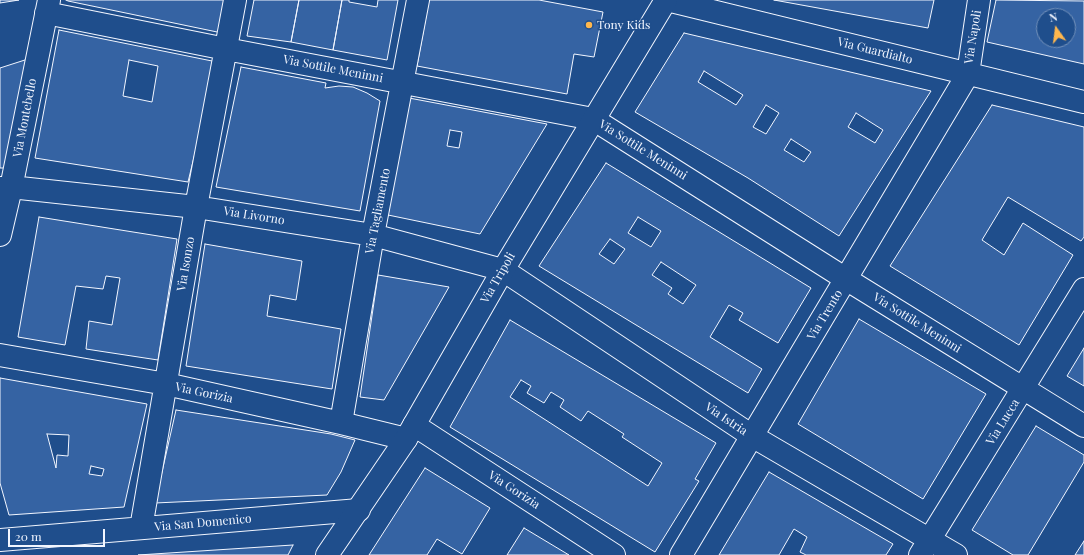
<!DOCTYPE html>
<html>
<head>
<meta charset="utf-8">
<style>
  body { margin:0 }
  #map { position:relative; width:1084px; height:555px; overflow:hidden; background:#1f4e8c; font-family:"Playfair Display",serif }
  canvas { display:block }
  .north { position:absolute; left:1036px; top:8px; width:40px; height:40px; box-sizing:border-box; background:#1f4e8c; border:1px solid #7391ba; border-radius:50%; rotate:346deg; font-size:11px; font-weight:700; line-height:16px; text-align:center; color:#f2f6ff }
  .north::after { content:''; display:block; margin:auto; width:14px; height:18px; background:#ffb74d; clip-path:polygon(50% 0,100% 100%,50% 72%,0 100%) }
  .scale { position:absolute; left:8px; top:529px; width:97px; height:18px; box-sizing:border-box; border:2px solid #f2f6ff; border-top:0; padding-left:5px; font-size:12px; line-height:14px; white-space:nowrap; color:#f2f6ff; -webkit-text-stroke:3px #1f4e8c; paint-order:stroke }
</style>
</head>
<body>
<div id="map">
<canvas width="1084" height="555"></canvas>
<div class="north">N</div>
<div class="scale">20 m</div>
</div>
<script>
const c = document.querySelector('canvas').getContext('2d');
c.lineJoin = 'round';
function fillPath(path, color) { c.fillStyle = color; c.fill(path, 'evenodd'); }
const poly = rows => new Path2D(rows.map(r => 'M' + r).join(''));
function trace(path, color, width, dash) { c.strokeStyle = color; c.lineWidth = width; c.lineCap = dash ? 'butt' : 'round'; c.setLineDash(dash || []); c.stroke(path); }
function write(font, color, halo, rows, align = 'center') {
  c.font = font + ' "Playfair Display",serif'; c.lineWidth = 3; c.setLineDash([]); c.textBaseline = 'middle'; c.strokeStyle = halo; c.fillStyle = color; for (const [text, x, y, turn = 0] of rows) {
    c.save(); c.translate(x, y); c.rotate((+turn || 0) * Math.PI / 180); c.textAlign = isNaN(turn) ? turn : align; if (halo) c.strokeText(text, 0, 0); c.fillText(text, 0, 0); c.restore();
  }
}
const building = poly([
  [0,0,19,0,0,3,0,0],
  [66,0,227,0,222,33,68,1,66,0],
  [254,0,299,0,291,42,247,36,254,0],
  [299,0,342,0,333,50,291,42,299,0],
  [342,0,349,0,349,2,377,7,378,0,398,0,387,60,333,50,342,0],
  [429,0,539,0,603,12,594,57,574,54,567,94,417,66,429,0],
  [774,0,934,0,928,28,774,0],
  [996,0,1084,1,1084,64,987,42,996,0],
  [1044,16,1068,16,1068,40,1044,40,1044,16],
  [59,30,217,62,188,182,35,158,59,30],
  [129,60,158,66,152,102,123,96,129,60],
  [684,33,931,91,839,236,748,178,635,112,684,33],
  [704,71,743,95,736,105,698,82,704,71],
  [766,105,779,113,766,134,753,127,766,105],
  [856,113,883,130,875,143,848,127,856,113],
  [791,139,811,152,804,162,784,150,791,139],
  [28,59,7,168,0,168,0,68,28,59],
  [241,67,326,83,325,88,339,86,353,87,367,93,380,101,360,211,216,187,241,67],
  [409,98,547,124,480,234,388,215,409,98],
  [450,130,462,132,459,148,447,146,450,130],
  [992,105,1084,127,1084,237,1081,241,1008,197,982,240,1004,255,1023,223,1073,255,1019,345,890,266,992,105],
  [606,163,811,288,778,343,739,320,743,313,729,305,710,337,762,369,748,393,539,266,606,163],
  [638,217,661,231,651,247,628,233,638,217],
  [610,239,625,249,614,264,599,254,610,239],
  [661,262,696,285,683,304,668,294,672,288,652,275,661,262],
  [39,217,177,239,158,360,86,349,89,321,112,325,120,278,106,276,103,289,76,286,65,345,18,337,39,217],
  [205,244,302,261,296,300,270,295,267,316,341,329,332,389,186,366,205,244],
  [378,275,449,287,384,400,360,397,378,275],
  [859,319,986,394,923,499,798,424,859,319],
  [510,320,716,443,695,479,699,481,655,552,450,427,510,320],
  [521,380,531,386,527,393,544,403,551,392,564,400,560,407,581,421,588,411,624,434,622,437,662,463,648,486,510,397,521,380],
  [1084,348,1084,386,1067,376,1084,348],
  [0,378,147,404,124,507,9,515,0,483,0,378],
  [47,434,69,435,68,456,57,455,56,468,47,434],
  [91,466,104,469,102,476,89,474,91,466],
  [176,410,331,434,355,440,341,472,327,495,155,503,176,410],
  [1036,426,1084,455,1084,462,1028,555,1013,555,972,530,1036,426],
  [425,468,490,508,462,554,437,539,427,555,369,555,425,468],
  [769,472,893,544,886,555,806,555,800,552,807,537,794,529,779,555,719,555,769,472],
  [524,528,569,555,507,555,524,528],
  [1084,541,1084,555,1075,555,1084,541],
  [293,545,288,555,138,555,293,545]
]);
const minor = poly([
  [667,0,1084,102],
  [46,13,226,49,593,119,846,279,1084,426],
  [0,188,20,188,196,207,373,235,503,270,752,436,956,555],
  [0,235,11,188,49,0],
  [0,355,166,384,341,423,406,439],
  [341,423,373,235,418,0],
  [414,425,614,555],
  [141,528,196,207,235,0],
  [0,540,359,510],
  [681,555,968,74,979,0],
  [920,555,1084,289]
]);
const major = poly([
  [327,555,406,439,503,270,666,0]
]);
const markers = [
  [589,25,4,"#ffb74d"]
];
const poiNames = [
  ["Tony Kids",597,25]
];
const streetNames = [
  ["Via Napoli",973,37,-81],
  ["Via Guardialto",875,51,14],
  ["Via Sottile Meninni",333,69,11],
  ["Via Montebello",25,118,-79],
  ["Via Sottile Meninni",643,150,32],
  ["Via Tagliamento",378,211,-79],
  ["Via Livorno",254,216,9],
  ["Via Isonzo",186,264,-80],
  ["Via Tripoli",498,278,-60],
  ["Via Trento",825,315,-59],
  ["Via Sottile Meninni",917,323,32],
  ["Via Gorizia",204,393,12],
  ["Via Istria",726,419,34],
  ["Via Lucca",1003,422,-58],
  ["Via Gorizia",514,490,33],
  ["Via San Domenico",203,523,-5]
];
fillPath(building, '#3563a3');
trace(building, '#f2f6ff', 1);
trace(minor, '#f2f6ff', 24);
trace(major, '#f2f6ff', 24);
trace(minor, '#1f4e8c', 22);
trace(major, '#1f4e8c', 22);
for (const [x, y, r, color] of markers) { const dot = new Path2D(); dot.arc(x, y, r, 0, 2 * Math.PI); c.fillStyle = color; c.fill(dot); trace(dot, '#1f4e8c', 1.5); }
write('12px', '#f2f6ff', '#1f4e8c', poiNames, 'left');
write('12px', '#f2f6ff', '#1f4e8c', streetNames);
</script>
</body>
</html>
